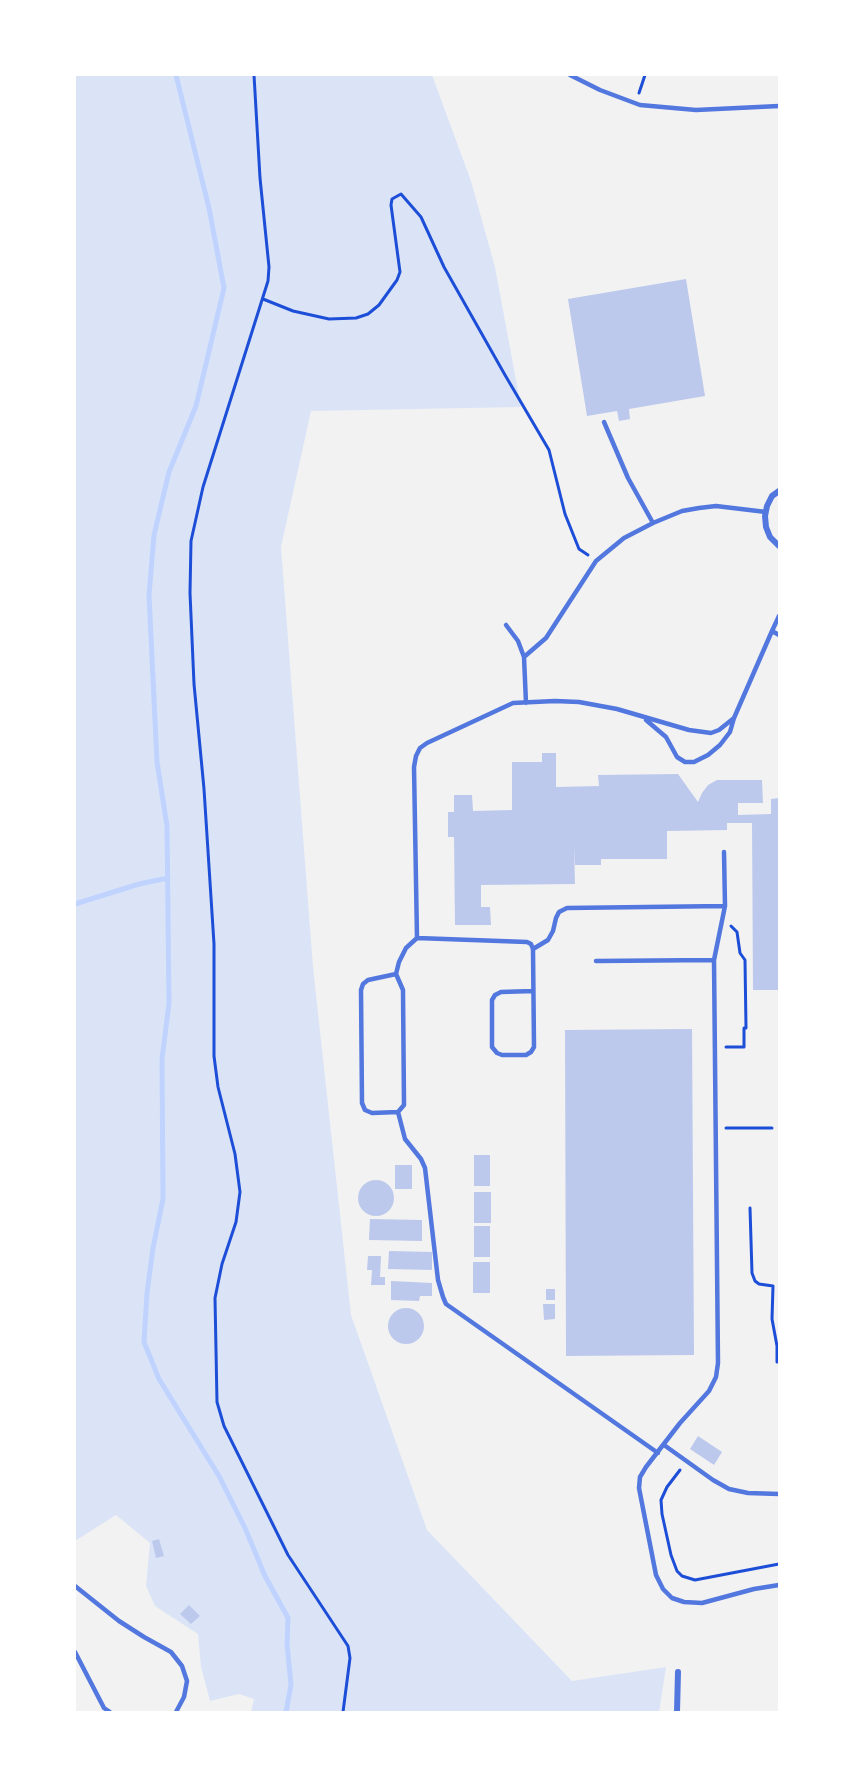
<!DOCTYPE html>
<html>
<head>
<meta charset="utf-8">
<style>
  body { margin:0 }
  #map { position:relative; width:854px; height:1787px; overflow:hidden; background:#f2f2f2; font-family:"Titillium Web",sans-serif }
  canvas { display:block }
  .frame { position:absolute; inset:0; border:76px solid #fff; pointer-events:none }
</style>
</head>
<body>
<div id="map">
<canvas width="854" height="1787"></canvas>
<div class="frame"></div>
</div>
<script>
const c = document.querySelector('canvas').getContext('2d');
c.lineJoin = 'round';
function fillPath(path, color) { c.fillStyle = color; c.fill(path, 'evenodd'); }
const poly = rows => new Path2D(rows.map(r => 'M' + r).join(''));
function trace(path, color, width, dash) { c.strokeStyle = color; c.lineWidth = width; c.lineCap = dash ? 'butt' : 'round'; c.setLineDash(dash || []); c.stroke(path); }
const green = poly([
  [75,75,432,75,471,181,495,267,521,407,311,411,281,547,313,967,351,1315,427,1530,572,1681,666,1667,659,1712,251,1712,254,1699,239,1694,210,1701,201,1667,198,1634,155,1606,146,1586,150,1543,116,1515,75,1541]
]);
const stream = poly([
  [176,75,209,208,224,288,196,406,169,472,154,535,149,595,157,762,167,826,169,1003,162,1059,163,1199,153,1248,147,1293,144,1342,159,1379,219,1476,245,1528,265,1576,288,1618,287,1644,291,1685,286,1712],
  [75,904,139,884,168,878]
]);
const building = poly([
  [686,279,705,396,629,409,630,419,619,421,617,411,587,416,568,299],
  [542,753,556,753,556,787,599,786,598,775,678,774,698,802,702,793,708,785,717,780,762,780,763,803,738,803,738,815,771,814,771,799,779,798,779,990,753,990,752,823,727,823,727,830,667,831,667,859,601,859,601,865,575,865,574,846,575,884,481,885,481,907,490,907,491,925,455,925,454,837,448,837,448,812,454,812,454,795,472,795,473,811,512,810,512,762,542,762],
  [692,1029,694,1355,566,1356,565,1030],
  [474,1155,490,1155,490,1186,474,1186],
  [395,1165,412,1165,412,1189,395,1189],
  '358 1198a18 18 0 1 1 36 0a18 18 0 1 1-36 0Z',
  [474,1192,491,1192,491,1223,474,1223],
  [370,1219,422,1220,422,1241,369,1240],
  [474,1226,490,1226,490,1257,474,1257],
  [389,1251,432,1252,432,1270,388,1269],
  [368,1256,381,1256,380,1277,385,1277,385,1285,371,1285,372,1270,367,1270],
  [473,1262,490,1262,490,1293,473,1293],
  [391,1281,432,1283,432,1296,420,1296,419,1301,391,1300],
  [546,1289,555,1289,555,1300,546,1300],
  [543,1304,555,1304,555,1319,544,1320],
  '388 1326a18 18 0 1 1 36 0a18 18 0 1 1-36 0Z',
  [698,1436,722,1452,714,1465,690,1449],
  [159,1539,164,1556,156,1558,152,1541],
  [189,1605,200,1616,191,1624,180,1614]
]);
const path = poly([
  [254,75,260,178,269,267,268,281,203,487,191,541,190,593,194,684,204,789,214,944,214,1056,218,1087,235,1154,240,1192,236,1222,222,1264,215,1298,217,1402,224,1426,288,1555,348,1646,350,1658,343,1712],
  [639,93,645,75],
  [263,299,293,311,329,319,356,318,368,314,379,305,397,280,400,272,391,205,392,199,401,194,421,217,444,267,505,375,549,450,565,514,579,549,588,555],
  [726,1047,744,1047,744,1028,746,1028,745,960,740,953,737,932,731,926],
  [726,1128,772,1128],
  [750,1208,752,1273,755,1281,759,1284,773,1286,772,1319,777,1346,777,1362],
  [680,1470,667,1487,661,1500,662,1514,671,1555,677,1571,682,1576,695,1580,779,1564]
]);
const service = poly([
  [570,75,600,90,640,105,696,110,779,106],
  [604,422,628,478,653,523],
  [779,616,772,631,779,635],
  [506,625,518,641,524,657],
  [526,703,524,657,546,638,596,561,624,538,653,523,682,511,699,508,716,506,766,512],
  [646,720,666,737,677,757,685,762,694,762,708,755,720,745,730,732,734,718],
  [724,852,725,906,714,960,718,1363,716,1377,709,1391,680,1423,646,1467,640,1477,639,1488,656,1575,663,1589,672,1598,684,1602,702,1603,754,1589,779,1585],
  [417,938,527,942,531,944,533,949],
  [596,961,714,960],
  [396,974,368,980,363,984,361,990,362,1103,365,1110,372,1113,398,1112,404,1105,403,990,396,974,399,962,406,948,417,938,414,767,416,756,420,748,427,743,513,703,555,701,579,702,617,709,689,730,711,733,719,730,734,718,772,631],
  [533,991,501,992,495,995,492,1000,492,1047,497,1053,502,1055,526,1055,531,1052,534,1047,533,949,548,940,553,931,556,918,559,912,567,908,725,906],
  [398,1112,405,1139,421,1159,425,1168,438,1280,443,1297,446,1304,658,1453],
  [664,1445,713,1480,729,1489,748,1493,779,1494],
  [75,1586,119,1621,144,1637,171,1652,182,1666,187,1681,184,1697,176,1712],
  [75,1652,104,1708,110,1712]
]);
const minor = poly([
  [779,491,772,496,767,506,765,516,766,527,770,537,779,546],
  [677,1712,678,1672]
]);
fillPath(green, '#dbe4f7');
trace(stream, '#bfd3fe', 5);
fillPath(building, '#bdc9ec');
trace(path, '#1d4ed8', 3);
trace(service, '#5277de', 4.5);
trace(minor, '#5277de', 6);
</script>
</body>
</html>
